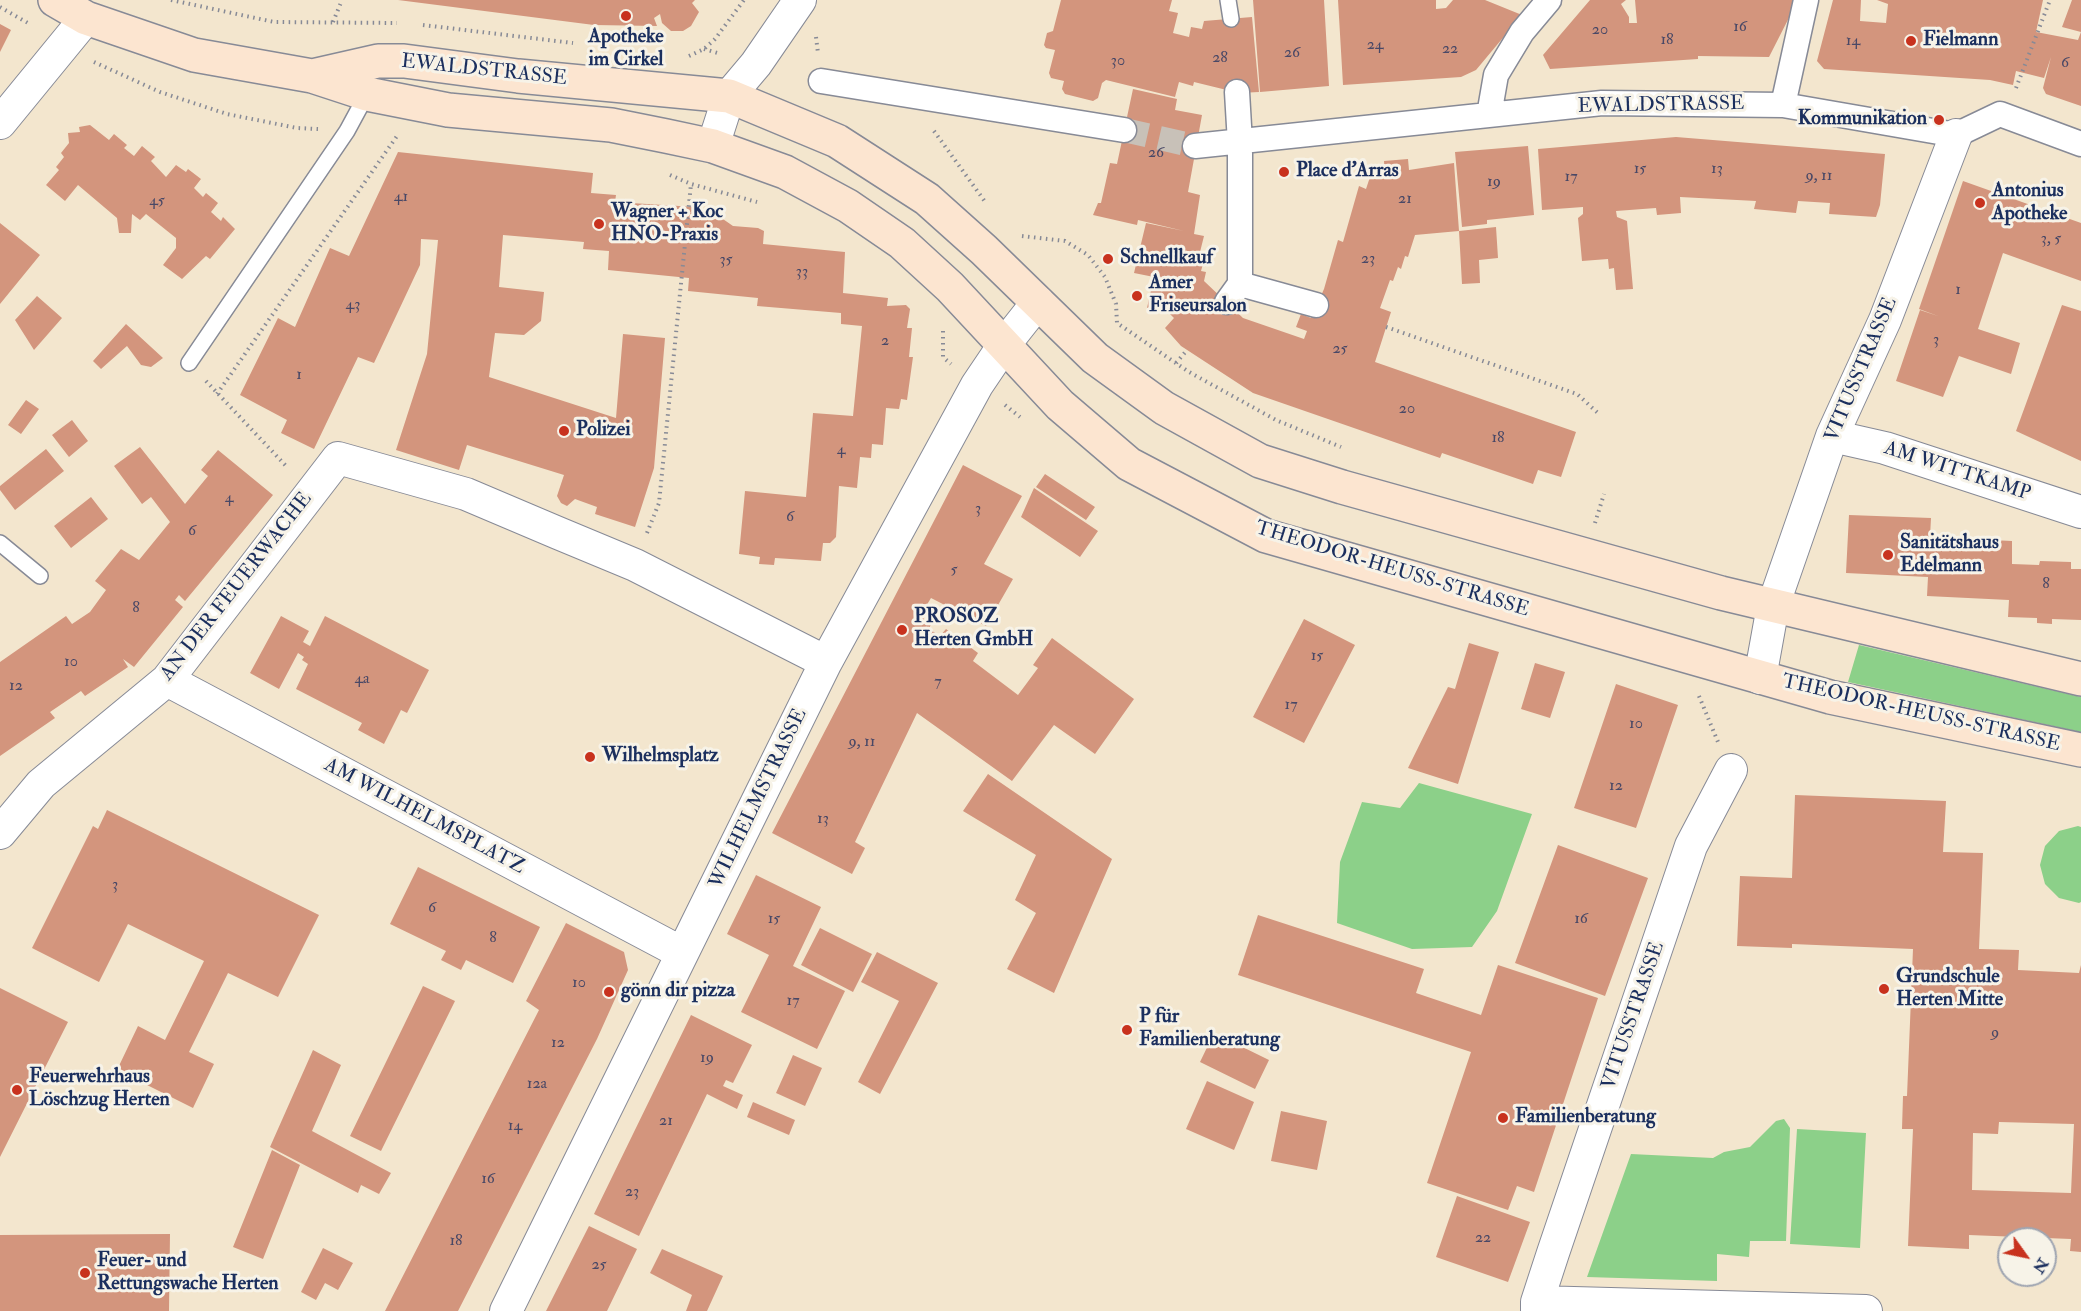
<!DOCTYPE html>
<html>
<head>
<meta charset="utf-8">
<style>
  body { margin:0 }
  #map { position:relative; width:2081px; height:1311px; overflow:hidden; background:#f3e6ce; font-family:"IM FELL Double Pica",serif }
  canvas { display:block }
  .north { position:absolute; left:1997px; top:1227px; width:60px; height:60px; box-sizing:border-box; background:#f7f3e8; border:2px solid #9fa5b1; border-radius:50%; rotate:123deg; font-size:16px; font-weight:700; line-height:24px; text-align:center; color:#1b2f5e }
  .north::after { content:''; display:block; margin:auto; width:21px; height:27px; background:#c8321e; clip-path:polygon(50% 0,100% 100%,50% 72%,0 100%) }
</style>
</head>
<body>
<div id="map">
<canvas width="2081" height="1311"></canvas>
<div class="north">N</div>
</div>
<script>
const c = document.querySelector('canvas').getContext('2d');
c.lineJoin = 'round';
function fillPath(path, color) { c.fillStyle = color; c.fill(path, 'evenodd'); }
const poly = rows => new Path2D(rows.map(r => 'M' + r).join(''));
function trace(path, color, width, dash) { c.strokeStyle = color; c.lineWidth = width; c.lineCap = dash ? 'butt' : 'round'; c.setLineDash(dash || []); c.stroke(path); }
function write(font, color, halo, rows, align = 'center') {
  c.font = font + ' "IM FELL Double Pica",serif'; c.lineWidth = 6; c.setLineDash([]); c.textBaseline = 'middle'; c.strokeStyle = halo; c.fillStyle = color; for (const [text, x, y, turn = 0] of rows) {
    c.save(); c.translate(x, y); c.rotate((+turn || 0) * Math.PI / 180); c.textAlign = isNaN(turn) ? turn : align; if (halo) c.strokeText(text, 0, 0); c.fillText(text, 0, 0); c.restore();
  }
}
const green = poly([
  [1859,645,2081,697,2081,732,1848,682],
  [1419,783,1532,814,1497,911,1472,947,1412,949,1337,923,1340,862,1362,802,1400,808],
  [2078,826,2081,827,2081,902,2079,903,2059,898,2045,884,2040,865,2045,846,2059,831],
  [1784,1119,1790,1128,1786,1241,1750,1241,1749,1257,1717,1254,1717,1281,1587,1277,1631,1154,1713,1158,1724,1152,1750,1147,1776,1121],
  [1797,1129,1866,1133,1860,1248,1790,1244]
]);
const building = poly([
  [398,0,695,0,692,3,699,12,691,26,683,31,671,31,662,23,660,14,654,18,657,26,594,25],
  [1061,0,1172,0,1169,11,1178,13,1173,33,1189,37,1191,27,1202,29,1204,21,1252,17,1259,92,1239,93,1194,82,1193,86,1179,82,1175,97,1106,80,1102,83,1098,98,1093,101,1065,94,1062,89,1064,81,1051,78,1049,73,1055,50,1046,48,1044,45,1047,33,1053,31],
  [1253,0,1324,0,1329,86,1260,92],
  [1338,0,1436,0,1436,9,1446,8,1453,0,1485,0,1522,15,1476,70,1461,77,1343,85],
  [1590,0,1626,0,1621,4,1629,17,1629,23,1637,23,1635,0,1798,0,1769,57,1698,56,1698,59,1550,69,1543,55],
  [1833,0,1861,0,1860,21,1886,23,1888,4,1877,0,2043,0,2036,32,2078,40,2081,32,2062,27,2072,0,2081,0,2081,106,2046,94,2043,88,2051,57,2044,78,2016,71,2013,85,1990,80,1824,69,1817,61],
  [0,24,11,30,0,52],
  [1133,89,1177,99,1175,110,1202,115,1188,192,1200,195,1194,234,1204,236,1199,256,1205,257,1201,271,1206,272,1204,281,1243,318,1304,339,1307,331,1296,327,1301,314,1311,318,1324,289,1338,240,1343,242,1359,186,1366,189,1370,177,1385,176,1384,161,1408,159,1409,170,1454,163,1459,231,1415,235,1408,257,1405,256,1401,269,1398,267,1393,281,1390,280,1380,308,1391,312,1375,362,1576,432,1561,477,1538,470,1533,484,1442,453,1440,458,1351,427,1253,393,1181,346,1165,328,1174,318,1168,312,1147,308,1154,277,1134,273,1146,223,1184,231,1138,220,1137,225,1093,215,1098,203,1101,203,1110,163,1117,164],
  [90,125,109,140,114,134,127,145,124,148,134,156,142,146,155,157,151,161,166,177,176,165,186,172,188,169,201,179,194,188,203,197,206,193,218,203,211,212,221,221,223,217,235,229,210,259,206,256,182,279,163,265,176,248,176,238,146,214,140,220,132,214,131,233,119,233,117,218,78,185,65,201,46,185,59,170,56,167,64,157,61,153,69,143,68,133,80,132,79,127],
  [1676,137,1885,154,1880,205,1876,217,1829,214,1830,203,1798,201,1796,213,1754,209,1756,201,1680,197,1681,213,1657,215,1656,208,1616,211,1617,217,1627,221,1633,289,1616,290,1614,268,1609,269,1608,259,1582,261,1578,218,1583,214,1583,207,1542,210,1538,149],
  [1528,146,1534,215,1487,220,1487,224,1462,227,1455,152],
  [398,152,593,173,591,193,616,195,615,202,695,207,695,214,720,217,733,226,758,228,764,231,763,244,845,252,843,293,888,298,887,306,906,305,910,309,907,328,912,328,909,357,913,357,907,400,901,399,899,409,886,408,883,445,872,444,871,458,860,457,857,488,839,486,836,537,830,543,823,543,821,561,775,558,774,565,759,564,760,557,739,554,745,491,806,497,813,413,853,416,862,326,841,324,841,313,757,306,758,298,688,291,689,278,608,270,609,251,583,249,584,242,503,235,499,287,544,292,541,321,524,335,495,333,489,377,616,418,623,334,665,338,654,468,635,527,595,514,597,507,575,499,567,506,561,503,557,496,564,475,467,445,459,470,396,450,427,354,438,240,421,239,420,265,374,363,358,357,314,449,281,433,287,420,240,395,278,318,295,327,330,248,349,256],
  [1963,181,2081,223,2081,281,2003,253,1978,329,2020,343,2011,374,1959,356,1943,397,1896,381,1920,310,1938,316,1919,309],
  [0,223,40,255,0,304],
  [1496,227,1498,258,1479,260,1480,283,1462,284,1459,231],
  [37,296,62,318,34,350,15,320],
  [2062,305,2081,311,2081,461,2016,431],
  [126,324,163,358,151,367,141,365,127,346,101,369,93,361],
  [26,400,39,409,21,434,8,425],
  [72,420,88,441,69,457,52,435],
  [140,447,185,504,208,476,201,470,218,450,273,495,185,601,179,595,175,600,183,607,134,667,123,659,128,667,85,696,81,691,50,712,55,718,0,756,0,662,66,616,72,624,90,612,106,590,95,581,121,549,139,560,170,522,151,497,142,504,114,466],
  [46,449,64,471,15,510,0,490,0,486],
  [963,465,1022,496,984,564,1013,579,986,626,931,598,920,616,931,624,929,629,940,636,946,629,978,653,973,661,1018,695,1038,668,1033,665,1052,638,1134,699,1095,754,1054,725,1012,781,917,713,855,842,865,848,852,874,772,833],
  [1045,474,1095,507,1086,520,1036,487],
  [1034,488,1098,531,1080,557,1021,517],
  [91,497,108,519,71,548,54,526],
  [1849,515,1931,518,1930,537,2012,541,2012,564,2039,565,2040,561,2071,562,2071,569,2081,569,2081,620,2052,619,2052,624,2037,623,2037,618,2008,617,2009,600,1927,596,1928,577,1846,573],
  [281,616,309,631,303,642,310,646,325,616,429,670,407,713,401,710,384,744,358,730,362,723,296,689,308,664,302,660,304,657,298,653,279,689,250,673],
  [1304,619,1355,645,1304,743,1253,717],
  [1469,643,1499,652,1458,784,1408,768,1448,687,1455,689],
  [1535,663,1565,672,1550,718,1521,709],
  [1616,684,1678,705,1636,828,1574,808],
  [988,774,1112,859,1054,993,1007,969,1036,913,1015,900,1036,855,963,811],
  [1795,795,1946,801,1943,852,1983,853,1979,949,2019,950,2018,970,2079,973,2081,965,2081,1252,2070,1251,2071,1239,1969,1235,1969,1249,1908,1246,1913,1129,1902,1129,1903,1096,1907,1096,1913,949,1792,944,1792,948,1737,946,1740,876,1792,878],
  [1999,1122,2074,1124,2071,1193,1972,1190,1973,1133,1998,1134],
  [107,810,319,915,278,997,228,973,189,1052,214,1064,193,1108,117,1070,138,1026,165,1040,204,961,128,924,99,982,32,948,93,826,98,829],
  [1558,845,1648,878,1605,996,1515,963],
  [418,867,540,927,513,983,466,960,461,970,441,960,446,951,390,924],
  [756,875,821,907,793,966,845,991,817,1049,741,1012,769,955,727,934],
  [1258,915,1424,969,1416,993,1481,1015,1498,965,1598,998,1534,1192,1517,1186,1508,1210,1427,1183,1471,1052,1238,975],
  [566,923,624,952,628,970,597,1039,458,1311,385,1311,539,1010,526,1001],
  [820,928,872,954,853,992,801,965],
  [877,952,938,983,880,1094,858,1082,899,1001,861,982],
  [423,986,455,1001,381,1151,350,1136],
  [0,988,68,1022,0,1157],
  [691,1015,752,1045,733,1083,726,1080,723,1086,743,1095,737,1109,707,1094,639,1236,594,1214],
  [1214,1033,1269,1060,1255,1089,1200,1062],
  [313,1050,341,1065,312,1131,391,1173,379,1194,361,1185,358,1193,270,1147],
  [793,1055,822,1068,805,1106,776,1093],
  [1207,1081,1254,1102,1234,1150,1186,1129],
  [753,1102,795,1120,789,1135,747,1117],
  [1281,1111,1327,1121,1317,1170,1271,1161],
  [272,1150,300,1165,263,1259,233,1247],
  [1457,1196,1530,1222,1508,1282,1436,1257],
  [589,1226,637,1249,607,1311,546,1311],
  [170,1234,169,1311,0,1311,0,1235],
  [323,1248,353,1263,338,1290,325,1283,316,1300,301,1292],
  [662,1249,723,1276,707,1311,686,1311,692,1295,650,1273]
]);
const pedestrianTunnel = poly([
  [1124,130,1195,146]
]);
const path = poly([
  [171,0,274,22,397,23],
  [0,7,28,23],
  [333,22,342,0],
  [423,25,573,43],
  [816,37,818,53],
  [704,49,721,54],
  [689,56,704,49,715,39,744,0],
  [94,62,160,92,227,114,297,128,318,129],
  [2016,88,2050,0],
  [934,131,986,203],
  [670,175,691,184,757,202],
  [1022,236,1065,241,1088,255,1105,277,1116,304,1117,323,1189,372,1276,420,1341,447],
  [1386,327,1577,394,1598,413],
  [943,331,943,357,951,364],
  [1176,363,1187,350],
  [206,381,287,467],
  [217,394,397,136],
  [1005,405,1020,417],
  [1595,523,1604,494],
  [647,533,659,503,691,184],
  [1699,696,1718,742]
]);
const service = poly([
  [1228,0,1231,19],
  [189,363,347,131,367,94],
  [0,543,40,576]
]);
const pedestrian = poly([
  [821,81,1124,130],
  [1783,105,1806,0],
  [1489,115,1496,75,1522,32,1549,0],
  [1195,146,1602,103,1783,105,1956,135,2000,114,2081,144],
  [1240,284,1316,305],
  [1227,302,1240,284,1240,143,1237,92]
]);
const minor = poly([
  [0,123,86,18],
  [713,146,729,96,756,64,800,0],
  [1832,436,1885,448,2081,512],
  [1760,678,1773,606,1814,488,1832,436,1885,320,1956,135],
  [167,680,682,953],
  [0,833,41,784,167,680,338,458,466,494,558,533,635,565,826,662],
  [1537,1302,1866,1311],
  [506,1311,826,662,977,385,1004,345,1038,302],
  [1537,1311,1537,1302,1553,1253,1691,846,1731,770]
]);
const secondary = poly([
  [55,0,86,18,194,55,312,76,367,94,448,110,611,125,666,136,713,146,785,172,848,206,902,243,950,287,1060,405,1129,464,1266,536,1830,697,2081,750],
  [312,76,378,61,404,61,518,76,729,96,837,141,927,199,984,250,1095,358,1164,408,1260,461,1342,487,1721,593,2081,679]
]);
const markers = [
  [626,16,6,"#c8321e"],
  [1911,41,6,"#c8321e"],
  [1939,120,6,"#c8321e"],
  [1284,172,6,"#c8321e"],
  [1980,203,6,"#c8321e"],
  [599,224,6,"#c8321e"],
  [1108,259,6,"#c8321e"],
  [1137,296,6,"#c8321e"],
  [564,431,6,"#c8321e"],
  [1888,555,6,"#c8321e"],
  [902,630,6,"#c8321e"],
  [590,757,6,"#c8321e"],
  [1884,989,6,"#c8321e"],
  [609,992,6,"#c8321e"],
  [1127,1030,6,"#c8321e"],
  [17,1090,6,"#c8321e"],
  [1503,1118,6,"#c8321e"],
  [85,1273,6,"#c8321e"]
];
const numberNames = [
  ["16",1740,28],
  ["20",1600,31],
  ["18",1667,41],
  ["14",1853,42],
  ["24",1375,46],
  ["22",1450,50],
  ["26",1292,54],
  ["28",1220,59],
  ["30",1118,62],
  ["6",2065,64],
  ["26",1156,154],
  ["15",1640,170],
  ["13",1717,170],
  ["9, 11",1819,177],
  ["17",1571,178],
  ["19",1494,183],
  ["41",401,198],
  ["21",1405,200],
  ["45",157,202],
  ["3, 5",2051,240],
  ["23",1368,260],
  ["35",726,261],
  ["33",802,273],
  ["1",1958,291],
  ["43",353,306],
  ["3",1936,341],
  ["2",885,342],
  ["25",1340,350],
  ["1",299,376],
  ["20",1407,410],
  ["18",1498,439],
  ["4",841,451],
  ["4",229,499],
  ["3",978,510],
  ["6",790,518],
  ["6",192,532],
  ["5",954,571],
  ["8",2046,585],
  ["8",136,609],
  ["15",1317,657],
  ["10",71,663],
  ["4a",362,680],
  ["7",938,683],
  ["12",16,687],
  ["17",1291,706],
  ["10",1636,725],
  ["9, 11",862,743],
  ["12",1616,787],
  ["13",823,820],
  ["3",115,886],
  ["6",432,909],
  ["15",774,920],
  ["16",1581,920],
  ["8",493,939],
  ["10",579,984],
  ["17",793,1002],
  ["9",1995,1034],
  ["12",558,1044],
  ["19",707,1059],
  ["12a",537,1085],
  ["21",666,1122],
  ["14",515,1127],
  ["16",488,1180],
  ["23",632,1193],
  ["22",1483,1239],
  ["18",456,1242],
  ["25",599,1266]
];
const poiNames = [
  ["Apotheke",626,38,"center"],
  ["im Cirkel",626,61,"center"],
  ["Fielmann",1923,41],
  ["Kommunikation",1927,120,"right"],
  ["Place d'Arras",1296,172],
  ["Antonius",1992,192],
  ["Apotheke",1992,215],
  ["Wagner + Koc",611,213],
  ["HNO-Praxis",611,236],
  ["Schnellkauf",1120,259],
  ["Amer",1149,284],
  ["Friseursalon",1149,307],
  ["Polizei",576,431],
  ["Sanitätshaus",1900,544],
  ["Edelmann",1900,567],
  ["PROSOZ",914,618],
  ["Herten GmbH",914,641],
  ["Wilhelmsplatz",602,757],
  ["Grundschule",1896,978],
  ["Herten Mitte",1896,1001],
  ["gönn dir pizza",621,992],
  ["P für",1139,1018],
  ["Familienberatung",1139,1041],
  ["Feuerwehrhaus",29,1078],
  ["Löschzug Herten",29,1101],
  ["Familienberatung",1515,1118],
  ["Feuer- und",97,1262],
  ["Rettungswache Herten",97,1285]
];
const streetNames = [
  ["EWALDSTRASSE",484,71,6],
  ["EWALDSTRASSE",1661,106,-1],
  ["VITUSSTRASSE",1862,370,-67],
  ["AM WITTKAMP",1957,472,18],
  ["THEODOR-HEUSS-STRASSE",1392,570,17],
  ["AN DER FEUERWACHE",237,587,-52],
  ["THEODOR-HEUSS-STRASSE",1921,714,13],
  ["WILHELMSTRASSE",759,799,-64],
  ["AM WILHELMSPLATZ",424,817,28],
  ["VITUSSTRASSE",1634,1016,-71]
];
fillPath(green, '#8cd089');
fillPath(building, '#d3957d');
trace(pedestrianTunnel, '#c8c1b8', 24, [24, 12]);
trace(service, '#878a96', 18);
trace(pedestrian, '#878a96', 27);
trace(minor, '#878a96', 34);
trace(secondary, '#878a96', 36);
trace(path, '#878a96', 4, [1.5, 4.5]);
trace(service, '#fff', 15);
trace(pedestrian, '#fff', 24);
trace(minor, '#fff', 32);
trace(secondary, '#fce5d0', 33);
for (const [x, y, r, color] of markers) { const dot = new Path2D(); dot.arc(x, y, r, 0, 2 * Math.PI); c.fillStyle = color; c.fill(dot); trace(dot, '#f7f3e8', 2); }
write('16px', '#494866', null, numberNames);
write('bold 20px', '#1b2f5e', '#f7f3e8', poiNames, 'left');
write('20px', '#1b2f5e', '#f7f3e8', streetNames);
</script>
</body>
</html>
